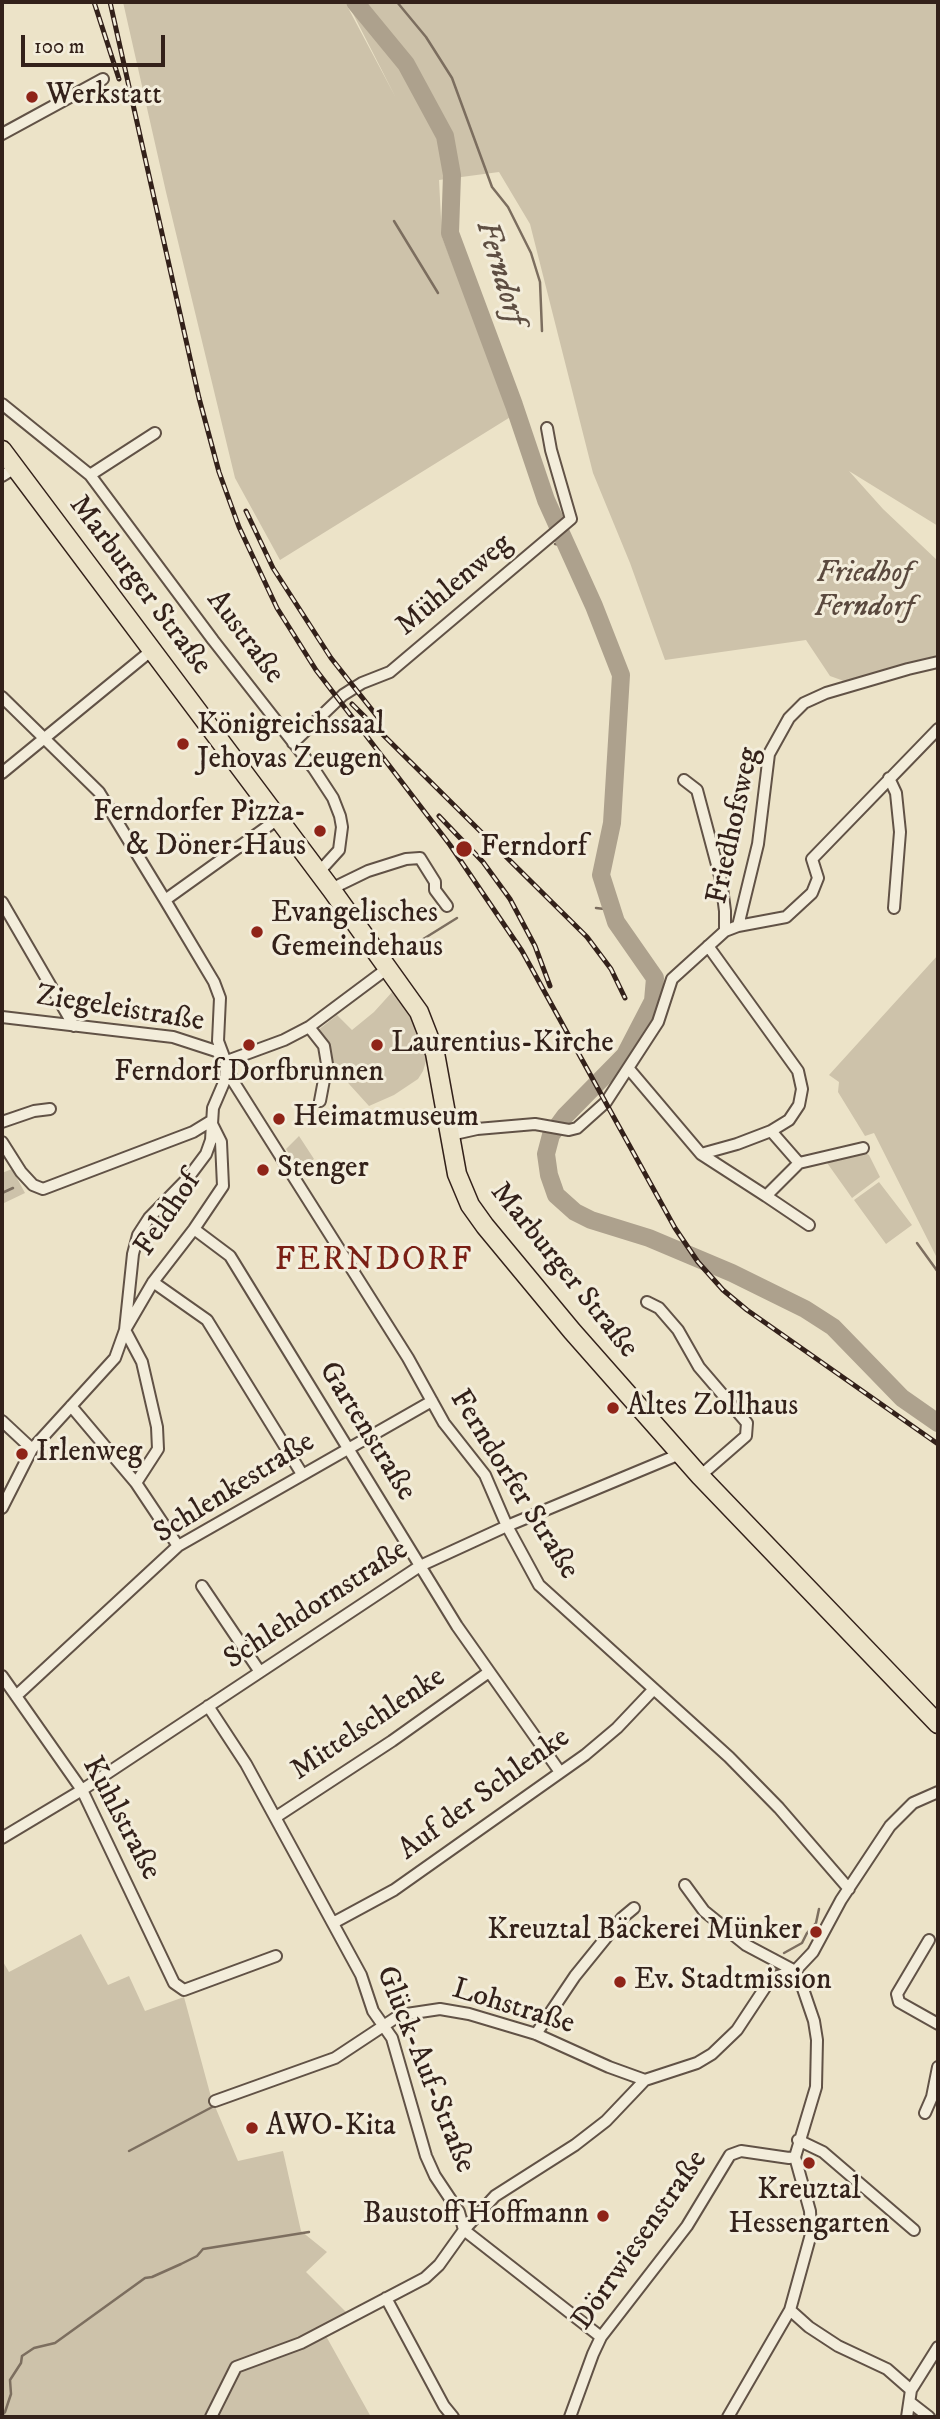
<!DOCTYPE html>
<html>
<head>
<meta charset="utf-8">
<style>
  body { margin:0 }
  #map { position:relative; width:940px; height:2419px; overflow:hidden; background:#ece3c8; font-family:"IM FELL DW Pica",serif }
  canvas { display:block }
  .frame { position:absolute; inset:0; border:4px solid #33211a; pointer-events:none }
  .scale { position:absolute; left:21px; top:35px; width:144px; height:32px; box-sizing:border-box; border:4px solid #33211a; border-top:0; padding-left:9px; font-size:21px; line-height:24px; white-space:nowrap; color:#33211a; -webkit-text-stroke:5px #f3eddb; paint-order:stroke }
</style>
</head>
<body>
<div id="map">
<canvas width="940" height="2419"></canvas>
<div class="frame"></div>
<div class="scale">100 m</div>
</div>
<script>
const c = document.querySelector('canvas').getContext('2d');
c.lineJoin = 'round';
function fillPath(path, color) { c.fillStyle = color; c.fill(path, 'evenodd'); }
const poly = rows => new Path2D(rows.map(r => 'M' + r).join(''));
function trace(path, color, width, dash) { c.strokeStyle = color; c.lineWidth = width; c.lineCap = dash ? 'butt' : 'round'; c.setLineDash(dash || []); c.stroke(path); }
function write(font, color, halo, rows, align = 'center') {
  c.font = font + ' "IM FELL DW Pica",serif'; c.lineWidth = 6; c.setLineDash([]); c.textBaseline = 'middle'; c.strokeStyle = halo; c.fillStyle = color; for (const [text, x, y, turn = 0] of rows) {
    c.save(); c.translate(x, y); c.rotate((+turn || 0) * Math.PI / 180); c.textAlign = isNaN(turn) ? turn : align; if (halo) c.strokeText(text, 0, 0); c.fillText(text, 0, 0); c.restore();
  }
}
const green = poly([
  [123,2,345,2,396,98,347,2,938,2,938,526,849,471,883,509,938,561,938,655,844,681,830,676,806,640,665,660,630,563,593,473,530,224,499,172,439,180,442,237,512,416,280,560,235,478,166,192],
  [938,955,938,1260,874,1133,865,1136,838,1092,839,1082,829,1075],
  [393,991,415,1025,427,1058,423,1071,418,1079,394,1095,369,1106,330,1063,330,1046,317,1031,337,1015,352,1030,374,1012],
  [299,1136,314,1159,299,1169,286,1149],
  [861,1151,869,1155,880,1177,852,1198,825,1160],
  [12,1169,25,1193,2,1204,2,1173],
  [879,1182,912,1225,886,1244,854,1200],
  [81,1934,108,1985,129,1976,145,2011,184,1997,211,2097,238,2161,283,2151,301,2231,327,2252,306,2272,347,2313,326,2336,371,2417,2,2417,2,1960,9,1972]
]);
const stream = poly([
  [397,2,426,37,452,78,492,187,508,207,531,253,540,282,542,331],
  [394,221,438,293],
  [555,544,567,546],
  [596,908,613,910],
  [412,946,457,918],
  [2,1193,13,1188],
  [917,1243,938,1272],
  [784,1953,802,1943,807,1933,816,1923,819,1909],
  [129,2151,216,2105],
  [2,2415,5,2412,11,2394,10,2380,21,2363,22,2356,34,2348,55,2343,145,2278,152,2277,181,2264,197,2256,203,2249,309,2232]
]);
const river = poly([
  [355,2,406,64,445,136,452,175,450,233,514,405,546,500,594,606,621,675,612,823,601,875,616,922,655,978,653,1001,625,1055,565,1116,551,1135,546,1154,549,1175,556,1195,575,1212,591,1220,649,1238,732,1273,805,1309,833,1327,902,1398,938,1423]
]);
const minor = poly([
  [2,134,103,79],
  [2,404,90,475,213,640,314,769,333,798,340,816,342,827,339,850,319,872],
  [90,475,155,433],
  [2,476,15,468],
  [2,697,99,792,165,900,214,982,220,998,218,1041,233,1081,408,1358,444,1423,485,1475,507,1526,539,1585,729,1757,779,1808,849,1889],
  [293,743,343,695,362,683,390,672,571,519,551,450,547,428],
  [2,773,152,650],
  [889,778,896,793,900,832,894,908],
  [684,780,697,790,721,880,725,911,725,931],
  [331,889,368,871,406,859,420,858,435,882,435,890,447,906],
  [165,900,278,819],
  [2,902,74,1026],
  [738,926,786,917,812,893,818,878,812,859,938,729],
  [2,1017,173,1037,216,1051,225,1059],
  [309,1027,324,1046,327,1064,320,1101],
  [227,1061,284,1040,309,1027,388,968],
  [629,1069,701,1154,766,1196,799,1163,863,1148],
  [2,1122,34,1111,50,1109],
  [771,1131,799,1163],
  [450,1135,477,1129,535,1124,569,1130,577,1128,606,1102,658,1022,672,979,725,931,738,926,758,844,769,754,789,718,804,703,826,693,908,669,938,662],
  [2,1142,21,1172,33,1185,43,1189,193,1132,211,1121],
  [701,1154,737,1144,771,1131,789,1120,799,1105,802,1089,798,1071,708,946],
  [766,1196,809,1225],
  [194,1229,230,1256,457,1626,560,1772],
  [153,1282,207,1320,302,1474],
  [647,1302,659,1308,678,1330,699,1367,747,1423,746,1436,700,1476],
  [71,1406,136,1483,178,1546],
  [2,1421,32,1449],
  [136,1483,158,1449,157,1427,142,1362,125,1330,153,1282,194,1229,223,1186,221,1142,212,1124],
  [2,1508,32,1449,115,1358,125,1330,133,1254,138,1235,149,1218,188,1178,206,1154,211,1140,213,1108,225,1080,226,1067],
  [202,1586,260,1672],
  [2,1676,82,1790,174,1983,184,1990,276,1956],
  [16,1696,178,1546,432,1401],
  [208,1706,246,1764,361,1975,373,2011,392,2038,426,2156,435,2176,459,2212,464,2230,601,2337],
  [276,1817,392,1741,489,1672],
  [2,1838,82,1790,420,1566,507,1526,680,1454],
  [685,1885,704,1911,746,1945,795,1971],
  [333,1923,394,1890,585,1755,617,1728,653,1690],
  [929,1940,897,1994,899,2002,938,2024],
  [795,1971,813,1952,841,1900,890,1826,913,1803,938,1792],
  [536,2034,575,1976,622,1918,634,1908],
  [215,2101,335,2058,400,2015,440,2009,469,2014,536,2034,609,2067,645,2080],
  [925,2113,932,2097,938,2067],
  [798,2140,823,2152,914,2230],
  [386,2298,444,2406,453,2417],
  [790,2310,809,2327,838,2346,887,2369,911,2390],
  [911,2403,929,2417],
  [211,2417,236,2367,301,2343,425,2278,439,2265,464,2230,495,2196,575,2145,606,2121,645,2080,697,2063,712,2054,737,2030,770,1980,774,1977,795,1971],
  [570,2417,593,2354,601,2337,687,2226,730,2155,741,2151,789,2158,795,2157],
  [728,2417,790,2310,811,2234,810,2211,795,2157,816,2087,817,2040,814,2021,800,1980,795,1971],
  [907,2417,911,2390,938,2347]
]);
const primary = poly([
  [2,450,331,889,419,1012,435,1053,457,1174,470,1205,485,1226,572,1331,700,1476,938,1724]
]);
const rail = poly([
  [94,2,119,79],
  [110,2,199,398,219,472,239,527,277,608,316,670,450,845,522,951,675,1228,698,1262,723,1290,747,1310,938,1444],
  [246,511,273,568,331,658,380,720],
  [352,704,587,937,611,969,625,998],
  [439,816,483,862,510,899,535,946,550,986]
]);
const markers = [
  [32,97,7,"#8f2418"],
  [183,744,7,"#8f2418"],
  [320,831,7,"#8f2418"],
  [464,849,9,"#8f2418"],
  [257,932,7,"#8f2418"],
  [249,1045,7,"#8f2418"],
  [377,1045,7,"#8f2418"],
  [279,1119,7,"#8f2418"],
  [263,1170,7,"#8f2418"],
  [613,1408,7,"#8f2418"],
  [22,1454,7,"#8f2418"],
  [816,1932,7,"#8f2418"],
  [620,1982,7,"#8f2418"],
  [252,2128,7,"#8f2418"],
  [809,2163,7,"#8f2418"],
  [603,2216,7,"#8f2418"]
];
const poiNames = [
  ["Werkstatt",46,97],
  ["Königreichssaal",197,727],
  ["Jehovas Zeugen",197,761],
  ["Ferndorfer Pizza-",306,814,"right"],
  ["& Döner-Haus",306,848,"right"],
  ["Ferndorf",480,849],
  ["Evangelisches",271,915],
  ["Gemeindehaus",271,949],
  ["Laurentius-Kirche",391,1045],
  ["Ferndorf Dorfbrunnen",249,1074,"center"],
  ["Heimatmuseum",293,1119],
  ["Stenger",277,1170],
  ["Altes Zollhaus",627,1408],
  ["Irlenweg",36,1454],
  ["Kreuztal Bäckerei Münker",802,1932,"right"],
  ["Ev. Stadtmission",634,1982],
  ["AWO-Kita",266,2128],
  ["Kreuztal",809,2192,"center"],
  ["Hessengarten",809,2226,"center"],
  ["Baustoff Hoffmann",589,2216,"right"]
];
const parkNames = [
  ["Friedhof",864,575],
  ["Ferndorf",864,609]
];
const streetNames = [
  ["Marburger Straße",139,586,53],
  ["Mühlenweg",455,586,-40],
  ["Austraße",244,638,53],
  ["Friedhofsweg",735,826,-78],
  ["Ziegeleistraße",120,1010,9],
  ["Feldhof",169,1215,-56],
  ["Marburger Straße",563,1271,51],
  ["Gartenstraße",366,1432,58],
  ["Ferndorfer Straße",513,1485,58],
  ["Schlenkestraße",235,1489,-32],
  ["Schlehdornstraße",317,1606,-33],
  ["Mittelschlenke",369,1725,-34],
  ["Auf der Schlenke",485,1795,-36],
  ["Kuhlstraße",120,1819,62],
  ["Lohstraße",513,2008,17],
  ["Glück-Auf-Straße",424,2070,68],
  ["Dörrwiesenstraße",641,2241,-55]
];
const waterNames = [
  ["Ferndorf",499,273,73]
];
const quarterNames = [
  ["FERNDORF",374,1262]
];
fillPath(green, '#cdc2aa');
trace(stream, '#7c6e5f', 2.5);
trace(river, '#ada18d', 18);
trace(minor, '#615246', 14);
trace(primary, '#33211a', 21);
trace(minor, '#f3eddb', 10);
trace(primary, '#ece3c8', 18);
trace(rail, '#33211a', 5);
trace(rail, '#f3eddb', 2.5, [8]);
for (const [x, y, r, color] of markers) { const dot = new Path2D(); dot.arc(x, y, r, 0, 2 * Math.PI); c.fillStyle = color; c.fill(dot); trace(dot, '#f3eddb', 2.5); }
write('30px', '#33211a', '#f3eddb', poiNames, 'left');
write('italic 30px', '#5a493e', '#f3eddb', parkNames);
write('30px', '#33211a', '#f3eddb', streetNames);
write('italic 32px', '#5e4e42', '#f3eddb', waterNames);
c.letterSpacing = '2px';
write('33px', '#7a1f14', '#f3eddb', quarterNames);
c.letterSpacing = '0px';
</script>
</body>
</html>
